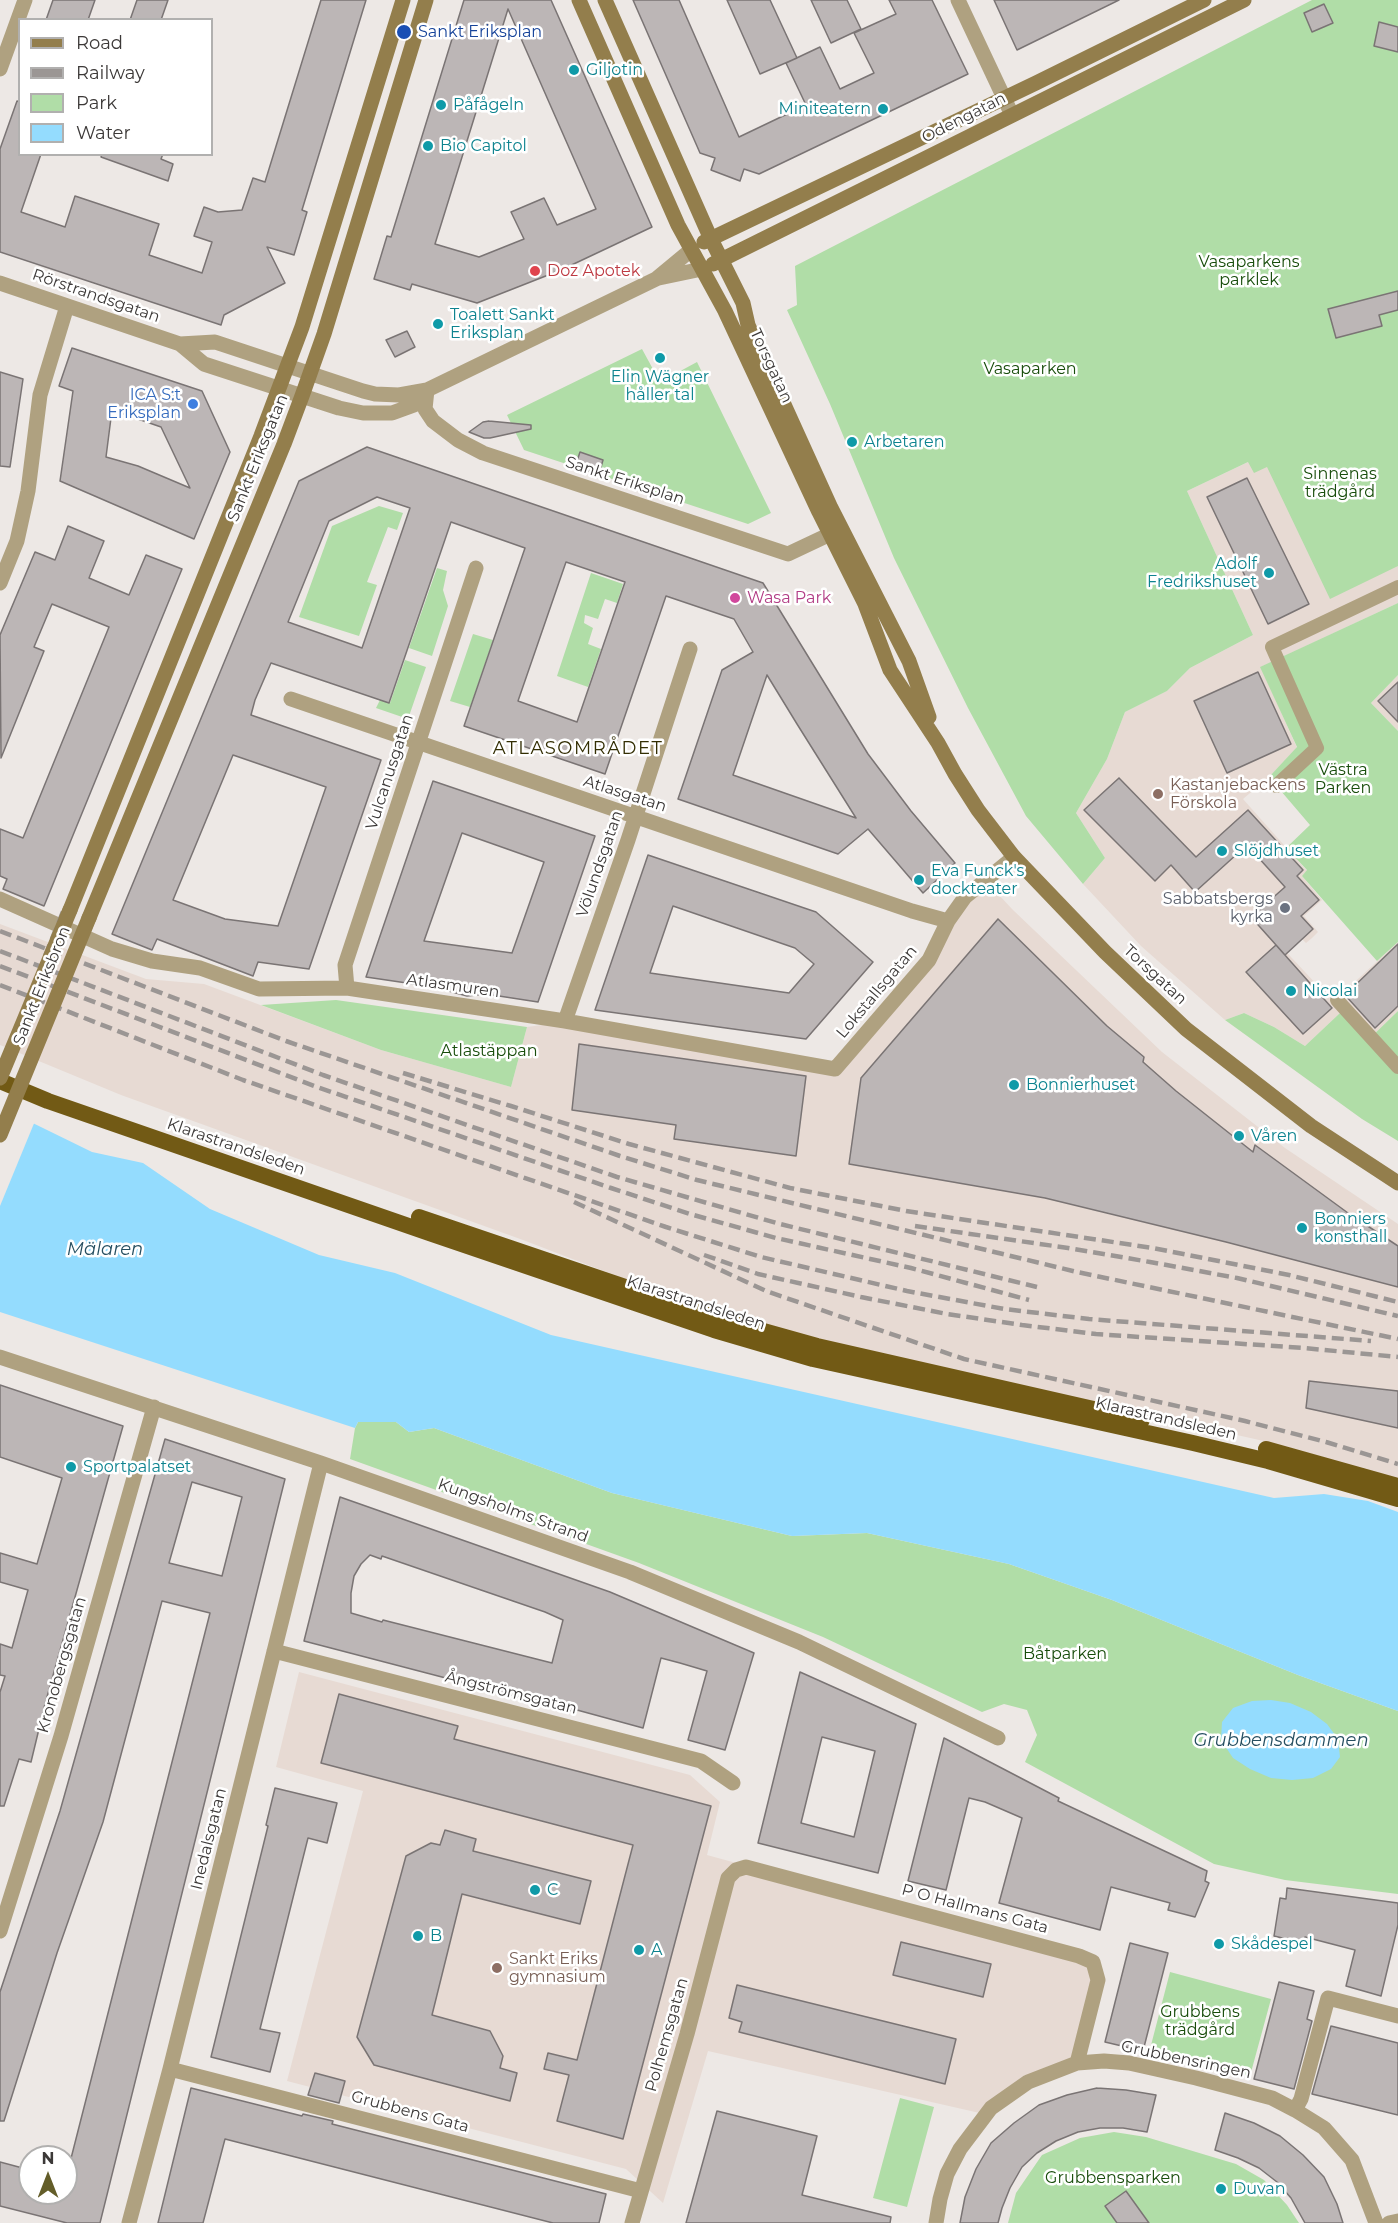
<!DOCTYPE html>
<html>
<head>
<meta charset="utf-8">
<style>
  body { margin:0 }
  #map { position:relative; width:1398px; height:2223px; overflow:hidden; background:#ede8e5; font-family:Montserrat,sans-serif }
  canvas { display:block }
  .legend { position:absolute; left:18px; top:18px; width:195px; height:138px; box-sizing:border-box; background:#fff; border:2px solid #b1b0af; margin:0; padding:8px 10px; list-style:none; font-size:18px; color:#3c3938 }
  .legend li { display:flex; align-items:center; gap:12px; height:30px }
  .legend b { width:30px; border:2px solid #b1b0af }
  .north { position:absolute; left:18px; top:2145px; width:60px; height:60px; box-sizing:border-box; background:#fff; border:2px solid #b1b0af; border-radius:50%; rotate:0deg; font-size:16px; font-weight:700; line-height:24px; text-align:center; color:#3c3938 }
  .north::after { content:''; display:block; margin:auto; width:21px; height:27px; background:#635d29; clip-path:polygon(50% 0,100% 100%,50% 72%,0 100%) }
</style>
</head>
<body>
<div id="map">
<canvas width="1398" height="2223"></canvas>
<ul class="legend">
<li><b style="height:8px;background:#937e4c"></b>Road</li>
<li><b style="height:8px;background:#9b9694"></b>Railway</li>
<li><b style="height:16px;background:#b0dda7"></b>Park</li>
<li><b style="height:16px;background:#94dcfe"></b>Water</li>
</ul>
<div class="north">N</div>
</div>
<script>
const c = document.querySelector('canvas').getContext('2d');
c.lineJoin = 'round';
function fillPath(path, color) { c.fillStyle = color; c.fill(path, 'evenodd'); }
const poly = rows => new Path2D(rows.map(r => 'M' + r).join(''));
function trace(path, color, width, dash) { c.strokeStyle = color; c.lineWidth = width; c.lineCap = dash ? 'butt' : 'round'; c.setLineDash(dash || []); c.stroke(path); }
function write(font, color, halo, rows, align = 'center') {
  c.font = font + ' Montserrat,sans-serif'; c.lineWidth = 5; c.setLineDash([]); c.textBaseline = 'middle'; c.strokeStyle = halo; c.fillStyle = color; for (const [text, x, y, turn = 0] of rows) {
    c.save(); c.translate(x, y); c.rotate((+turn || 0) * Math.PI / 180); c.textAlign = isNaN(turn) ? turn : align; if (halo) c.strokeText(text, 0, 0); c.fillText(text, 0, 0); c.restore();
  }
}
const built = poly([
  [1398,391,1398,603,1261,667,1297,748,1269,777,1243,799,1307,871,1302,876,1322,900,1304,916,1318,932,1312,938,1306,943,1291,928,1277,942,1333,1002,1398,942,1398,1011,1367,1041,1340,1013,1305,1046,1274,1027,1244,1013,1225,1020,1141,946,1083,884,1105,858,1076,813,1107,759,1125,712,1167,691,1190,668,1253,635,1187,491],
  [1398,675,1398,731,1371,703],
  [983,878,1013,910,1162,1052,1285,1148,1398,1224,1398,1479,1277,1444,836,1345,749,1322,648,1288,523,1240,121,1095,0,1045,0,924,146,979,204,984,381,1050,511,1087,527,1027,564,1022,832,1070,926,960],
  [299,1672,690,1775,720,1802,707,1855,1079,1957,1091,1964,1096,1980,1076,2062,984,2114,708,2051,663,2203,626,2169,287,2081,363,1791,276,1767]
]);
const green = poly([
  [1312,0,1398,0,1398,566,1330,599,1267,467,1254,473,1248,462,1187,491,1253,635,1190,668,1167,691,1125,712,1107,759,1076,813,1105,858,1083,884,1026,816,968,708,894,558,830,404,787,310,797,305,795,266],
  [642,349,660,382,697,362,771,513,748,524,524,450,507,415],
  [379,506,403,513,397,530,388,527,367,582,377,585,359,636,299,617,332,526],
  [437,568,447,571,443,590,448,606,432,656,409,648],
  [591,573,623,584,617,603,605,599,598,619,585,615,584,623,593,628,588,644,601,649,588,687,557,676],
  [1398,603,1398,675,1371,703,1398,731,1398,942,1377,961,1302,876,1307,870,1286,848,1310,825,1269,777,1297,747,1260,667],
  [473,634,493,640,470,707,450,701],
  [405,660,426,667,408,719,376,708,380,700,390,703],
  [336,1000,527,1027,511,1087,381,1050,261,1005],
  [1398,1011,1398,1141,1362,1119,1225,1020,1244,1013,1274,1027,1305,1046,1340,1013,1367,1041],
  [358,1422,396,1422,409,1432,434,1428,612,1493,792,1536,867,1533,1009,1564,1112,1600,1298,1675,1398,1711,1398,1894,1285,1880,1214,1864,1025,1762,1037,1735,1027,1710,1004,1704,982,1712,823,1637,639,1563,350,1459,355,1428],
  [1170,1972,1271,1999,1250,2076,1150,2049],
  [900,2098,934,2107,907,2207,873,2198],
  [1114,2132,1146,2137,1236,2164,1264,2180,1287,2205,1299,2223,1008,2223,1016,2193,1042,2155,1080,2138]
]);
const water = poly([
  [0,1107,92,1152,143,1163,210,1209,319,1255,395,1273,551,1335,1274,1498,1324,1494,1368,1501,1398,1512,1398,1711,1298,1675,1112,1600,1009,1564,867,1533,792,1536,612,1493,434,1428,409,1432,396,1422,358,1422,355,1428,0,1312],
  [1271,1700,1290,1703,1311,1712,1327,1724,1338,1739,1340,1757,1331,1769,1313,1778,1292,1780,1271,1778,1250,1769,1233,1758,1221,1740,1222,1722,1233,1708,1252,1701]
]);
const pier = poly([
  [0,1104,35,1121,0,1206]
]);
const building = poly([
  [53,0,95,0,88,20,46,20,53,0],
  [137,0,168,0,161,20,130,20,137,0],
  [321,0,366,0,302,210,307,212,294,255,267,247,285,283,224,315,221,325,0,252,0,149,17,101,20,102,20,154,41,154,21,212,65,227,75,196,159,224,149,255,202,273,212,242,194,236,204,207,218,212,242,210,253,178,265,182,321,0],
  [464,0,551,0,652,227,561,270,477,303,412,284,410,290,374,279,387,236,391,237,464,0],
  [508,9,596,209,557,225,544,198,511,212,524,239,479,257,435,244,508,9],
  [633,0,679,0,739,137,806,105,786,63,820,47,840,89,874,73,854,33,896,14,889,0,932,0,968,74,759,174,744,169,740,181,711,170,715,158,700,153,633,0],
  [727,0,770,0,797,58,760,74,727,0],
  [811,0,847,0,861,29,831,43,811,0],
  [994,0,1119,0,1017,50,994,0],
  [1324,4,1333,23,1312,32,1304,13,1324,4],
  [1379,22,1398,27,1398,52,1374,46,1379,22],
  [102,154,163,154,161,159,173,164,168,181,101,157,102,154],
  [1398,291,1398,310,1379,315,1382,326,1336,338,1328,309,1398,291],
  [407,331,415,347,395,357,386,340,407,331],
  [72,348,202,391,230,452,194,539,60,481,73,391,59,386,72,348],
  [112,410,161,427,190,488,138,466,106,457,112,410],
  [0,372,23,379,10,467,0,466,0,372],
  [489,421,531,425,531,429,490,438,484,438,469,432,483,422,489,421],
  [367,447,763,583,868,754,911,811,955,863,923,893,868,829,838,854,678,799,722,670,753,652,734,619,666,596,605,774,464,726,525,548,451,522,389,703,271,663,255,700,251,715,381,760,309,969,258,962,253,976,157,939,152,950,112,934,299,481,367,447],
  [377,497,410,508,362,648,288,622,329,521,377,497],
  [566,562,625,582,577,722,518,701,566,562],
  [767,675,797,724,856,818,733,775,767,675],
  [233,755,326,787,278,926,225,919,173,900,233,755],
  [580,452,603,460,599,474,575,467,580,452],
  [1247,478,1309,604,1268,624,1207,497,1247,478],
  [68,526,104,541,89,578,129,595,146,555,182,569,44,906,3,889,7,879,0,876,0,829,23,838,109,627,52,604,34,647,44,651,1,758,0,635,35,552,55,560,68,526],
  [1258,672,1291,744,1227,773,1194,701,1258,672],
  [1398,682,1398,722,1378,701,1398,682],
  [1119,778,1196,857,1248,810,1303,870,1297,876,1319,900,1301,916,1313,929,1285,955,1251,917,1285,887,1247,845,1195,892,1171,865,1155,881,1084,810,1119,778],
  [433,781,595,836,538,1002,486,994,467,996,434,987,366,977,433,781],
  [462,833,544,862,512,953,424,941,462,833],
  [648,855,816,912,873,962,806,1039,595,1010,648,855],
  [673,906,795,948,814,964,789,993,650,973,673,906],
  [998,919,1107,1026,1144,1057,1143,1062,1176,1091,1253,1152,1255,1145,1348,1213,1398,1246,1398,1287,1226,1242,1045,1198,849,1164,861,1078,998,919],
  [1398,944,1398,1006,1375,1028,1345,995,1398,944],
  [1276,945,1332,1008,1303,1034,1246,972,1276,945],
  [579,1044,806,1076,796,1156,674,1139,676,1125,572,1110,579,1044],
  [1309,1381,1398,1391,1398,1428,1306,1408,1309,1381],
  [0,1385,123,1426,45,1704,31,1762,19,1759,4,1806,0,1806,0,1692,5,1676,0,1675,0,1644,12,1648,28,1590,0,1582,0,1553,37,1564,62,1478,0,1457,0,1385],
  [165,1439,285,1479,100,2223,67,2223,0,2206,0,2162,30,2170,30,2193,66,2193,66,2178,210,1613,162,1601,103,1822,57,1953,4,2121,0,2121,0,1992,60,1811,165,1439],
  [192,1482,242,1497,222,1576,169,1563,192,1482],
  [340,1497,610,1592,754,1653,725,1750,688,1740,707,1671,680,1663,661,1658,643,1728,577,1710,576,1712,304,1641,340,1497],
  [370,1555,381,1559,382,1556,545,1612,563,1620,552,1663,383,1620,382,1622,351,1613,351,1593,354,1576,361,1564,370,1555],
  [800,1672,916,1724,878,1873,758,1843,800,1672],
  [822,1737,875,1751,854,1837,801,1823,822,1737],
  [339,1694,458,1726,454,1739,711,1806,623,2139,557,2121,569,2075,544,2069,548,2053,577,2060,633,1845,321,1763,339,1694],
  [944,1738,1059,1798,1058,1801,1207,1871,1205,1881,1209,1883,1195,1917,1168,1910,1170,1903,1111,1887,1100,1930,999,1903,1022,1818,985,1802,969,1798,946,1890,908,1881,944,1738],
  [275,1788,337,1803,327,1843,308,1838,260,2029,280,2033,270,2072,211,2057,268,1826,266,1825,275,1788],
  [445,1830,476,1839,473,1851,591,1881,580,1924,462,1894,432,2015,490,2031,503,2056,500,2068,517,2073,510,2101,374,2065,357,2037,406,1856,431,1843,440,1845,445,1830],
  [1287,1888,1398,1903,1398,1925,1381,1996,1346,1986,1355,1950,1305,1937,1303,1943,1274,1936,1280,1898,1286,1899,1287,1888],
  [901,1942,991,1964,983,1997,893,1975,901,1942],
  [1130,1943,1168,1953,1143,2051,1105,2042,1130,1943],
  [1279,1982,1314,1991,1307,2019,1312,2021,1294,2089,1254,2079,1279,1982],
  [737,1985,956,2039,945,2084,739,2032,742,2022,729,2018,737,1985],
  [1331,2026,1398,2043,1398,2115,1312,2094,1331,2026],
  [315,2073,345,2081,339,2103,308,2095,315,2073],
  [191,2088,302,2116,303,2114,333,2121,332,2124,606,2194,599,2223,553,2223,225,2139,203,2223,158,2223,191,2088],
  [1097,2088,1126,2090,1156,2095,1147,2132,1123,2128,1100,2128,1078,2132,1056,2141,1037,2153,1022,2167,1010,2188,1002,2208,998,2223,960,2223,965,2197,976,2169,991,2143,1014,2123,1039,2105,1067,2095,1097,2088],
  [717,2111,817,2136,802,2195,891,2217,890,2223,686,2223,717,2111],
  [1225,2113,1254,2123,1280,2136,1303,2155,1324,2177,1337,2204,1343,2223,1305,2223,1291,2198,1277,2182,1259,2168,1238,2158,1215,2150,1225,2113],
  [1126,2191,1149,2223,1117,2223,1105,2206,1126,2191]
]);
const pedestrian = poly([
  [1276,786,1317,748,1272,647,1398,587],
  [1337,1000,1398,1067]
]);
const minor = poly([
  [958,0,1012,115],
  [0,69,25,0],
  [659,278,702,269],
  [0,283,180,344,204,364,339,408,363,413,392,413,414,405,427,390],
  [180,344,215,342,363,391,375,394,399,395,427,390,656,279,691,250],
  [427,390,425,409,433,421,458,440,483,453,788,554,841,529],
  [0,583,17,541,28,491,40,395,67,306],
  [291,699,912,911,948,921],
  [0,899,112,949,152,961,200,968,259,989,347,988,565,1021,835,1069,929,960,948,921,965,897,1014,857],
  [347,988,345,965,476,568],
  [565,1021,628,840,690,649],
  [0,1357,321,1463,630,1572,799,1642,998,1738],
  [274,1651,701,1761,733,1783],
  [0,1931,61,1736,154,1407],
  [170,2069,641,2191],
  [1295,2110,1301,2099,1328,1998,1398,2016],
  [129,2223,170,2069,321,1463],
  [632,2223,687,2034,728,1878,736,1870,746,1867,1079,1956,1093,1962,1098,1980,1077,2063],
  [936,2223,940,2199,947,2174,960,2149,991,2108,1028,2082,1077,2063,1104,2061,1129,2063,1196,2078,1272,2098,1295,2110,1324,2128,1352,2160,1376,2223],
  [1389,2223,1398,2221]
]);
const secondary = poly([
  [579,0,678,225,725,311,819,512,865,604,890,670,938,743,955,774,978,810,1014,857,1105,952,1186,1029,1311,1126,1398,1183],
  [605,0,710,237,743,303,748,325,831,508,909,661,929,717],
  [704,242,1036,83,1204,0],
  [713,264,1244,0],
  [70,910,261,436,302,327,403,0],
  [89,918,284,444,302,396,324,334,426,0]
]);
const trunk = poly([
  [0,1081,48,1101,429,1233,714,1330,813,1359,1193,1443,1268,1461,1398,1499],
  [419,1217,717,1318,817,1346,1142,1420],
  [1266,1449,1398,1486]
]);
const rail = poly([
  [0,931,286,1041,620,1156,697,1180,1077,1272,1398,1339],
  [0,951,323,1075,617,1177,780,1224,1037,1287],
  [45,956,64,909],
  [0,966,317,1087,611,1188,690,1214,776,1238,911,1268,1029,1300],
  [73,967,93,921],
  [0,985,243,1080,666,1227,761,1257,907,1291,1004,1309,1089,1319,1371,1341],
  [0,1070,32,990],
  [403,1073,511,1106,629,1144,790,1188,906,1211,1153,1248,1289,1275,1398,1302],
  [0,1139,59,1001],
  [574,1202,766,1291,964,1359,1245,1421,1326,1442,1398,1464],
  [915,1226,1068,1248,1150,1262,1237,1278,1398,1316],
  [704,1255,758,1274,861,1297,947,1314,1022,1325,1096,1334,1304,1348,1398,1357]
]);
const secondaryBridge = poly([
  [0,1078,70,910],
  [0,1135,89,918]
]);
const markers = [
  [404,32,8,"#1a4fb4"],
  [574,70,6,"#0f9aa8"],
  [441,105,6,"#0f9aa8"],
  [883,109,6,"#0f9aa8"],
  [428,146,6,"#0f9aa8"],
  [535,271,6,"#e0444e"],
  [438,324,6,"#0f9aa8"],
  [660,358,6,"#0f9aa8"],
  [193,404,6,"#3f7fe0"],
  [852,442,6,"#0f9aa8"],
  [1269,573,6,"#0f9aa8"],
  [735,598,6,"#d1479c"],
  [1158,794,6,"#8d6e63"],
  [1222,851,6,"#0f9aa8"],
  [919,880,6,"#0f9aa8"],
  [1285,908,6,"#6b7280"],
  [1291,991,6,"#0f9aa8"],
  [1014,1085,6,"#0f9aa8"],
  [1239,1136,6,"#0f9aa8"],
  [1302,1228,6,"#0f9aa8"],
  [71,1467,6,"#0f9aa8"],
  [535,1890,6,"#0f9aa8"],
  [418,1936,6,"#0f9aa8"],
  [1219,1944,6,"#0f9aa8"],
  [639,1950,6,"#0f9aa8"],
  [497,1968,6,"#8d6e63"],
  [1221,2189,6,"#0f9aa8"]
];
const transitNames = [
  ["Sankt Eriksplan",418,32]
];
const cultureNames = [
  ["Giljotin",586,70],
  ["Påfågeln",453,105],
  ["Miniteatern",871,109,"right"],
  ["Bio Capitol",440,146],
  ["Toalett Sankt",450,315],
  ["Eriksplan",450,333],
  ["Elin Wägner",660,377,"center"],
  ["håller tal",660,395,"center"],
  ["Arbetaren",864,442],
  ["Adolf",1257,564,"right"],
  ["Fredrikshuset",1257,582,"right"],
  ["Slöjdhuset",1234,851],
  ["Eva Funck's",931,871],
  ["dockteater",931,889],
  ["Nicolai",1303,991],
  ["Bonnierhuset",1026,1085],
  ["Våren",1251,1136],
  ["Bonniers",1314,1219],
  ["konsthall",1314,1237],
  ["Sportpalatset",83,1467],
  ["C",547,1890],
  ["B",430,1936],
  ["Skådespel",1231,1944],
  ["A",651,1950],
  ["Duvan",1233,2189]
];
const streetNames = [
  ["Odengatan",964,118,-27],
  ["Rörstrandsgatan",96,296,19],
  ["Torsgatan",771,366,65],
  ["Sankt Eriksgatan",258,458,-68],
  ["Sankt Eriksplan",625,481,18],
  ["Vulcanusgatan",390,772,-72],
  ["Atlasgatan",625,794,18],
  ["Völundsgatan",600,864,-71],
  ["Torsgatan",1155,975,43],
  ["Sankt Eriksbron",42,986,-68],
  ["Atlasmuren",453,986,8],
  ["Lokstallsgatan",877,992,-50],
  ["Klarastrandsleden",236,1147,19],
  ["Klarastrandsleden",696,1303,18],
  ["Klarastrandsleden",1166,1419,13],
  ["Kungsholms Strand",513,1511,20],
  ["Kronobergsgatan",62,1665,-74],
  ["Ångströmsgatan",511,1693,14],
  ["Inedalsgatan",209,1839,-76],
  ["P O Hallmans Gata",975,1909,15],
  ["Polhemsgatan",667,2035,-74],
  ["Grubbensringen",1186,2060,12],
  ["Grubbens Gata",410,2112,15]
];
const parkNames = [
  ["Vasaparkens",1249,262],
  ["parklek",1249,280],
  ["Vasaparken",1030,369],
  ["Sinnenas",1340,474],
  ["trädgård",1340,492],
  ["Västra",1343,770],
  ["Parken",1343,788],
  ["Atlastäppan",489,1051],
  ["Båtparken",1065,1654],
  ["Grubbens",1200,2012],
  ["trädgård",1200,2030],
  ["Grubbensparken",1113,2178]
];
const healthNames = [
  ["Doz Apotek",547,271]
];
const shopNames = [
  ["ICA S:t",181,395],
  ["Eriksplan",181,413]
];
const hotelNames = [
  ["Wasa Park",747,598]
];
const educationNames = [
  ["Kastanjebackens",1170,785],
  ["Förskola",1170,803],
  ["Sankt Eriks",509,1959],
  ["gymnasium",509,1977]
];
const worshipNames = [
  ["Sabbatsbergs",1273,899],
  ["kyrka",1273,917]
];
const neighbourhoodNames = [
  ["ATLASOMRÅDET",578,749]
];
const waterNames = [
  ["Mälaren",105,1250],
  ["Grubbensdammen",1281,1741]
];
fillPath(built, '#e7dad3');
fillPath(green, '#b0dda7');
fillPath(water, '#94dcfe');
fillPath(pier, '#ede8e5');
fillPath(building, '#bcb6b6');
trace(building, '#7a7474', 1.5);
trace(pedestrian, '#afa180', 14);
trace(minor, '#afa180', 15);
trace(secondary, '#937e4c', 15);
trace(trunk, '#725a15', 16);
trace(rail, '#9b9694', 4.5, [12, 6]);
trace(secondaryBridge, '#937e4c', 15);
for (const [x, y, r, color] of markers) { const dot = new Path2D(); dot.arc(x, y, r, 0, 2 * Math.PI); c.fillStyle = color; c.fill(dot); trace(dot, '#fff', 2); }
write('16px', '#164399', '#fff', transitNames, 'left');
write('16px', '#0d838f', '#fff', cultureNames, 'left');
write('16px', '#3c3938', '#fff', streetNames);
write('16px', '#184d0b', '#fff', parkNames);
write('16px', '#be3a42', '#fff', healthNames, 'left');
write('16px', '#366cbe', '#fff', shopNames, 'right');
write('16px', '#b23c85', '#fff', hotelNames, 'left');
write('16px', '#785e54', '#fff', educationNames, 'left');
write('16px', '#5b616d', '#fff', worshipNames, 'right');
c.letterSpacing = '1.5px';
write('18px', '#332e03', '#fff', neighbourhoodNames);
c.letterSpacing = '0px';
write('italic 18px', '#264f61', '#fff', waterNames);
</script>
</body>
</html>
